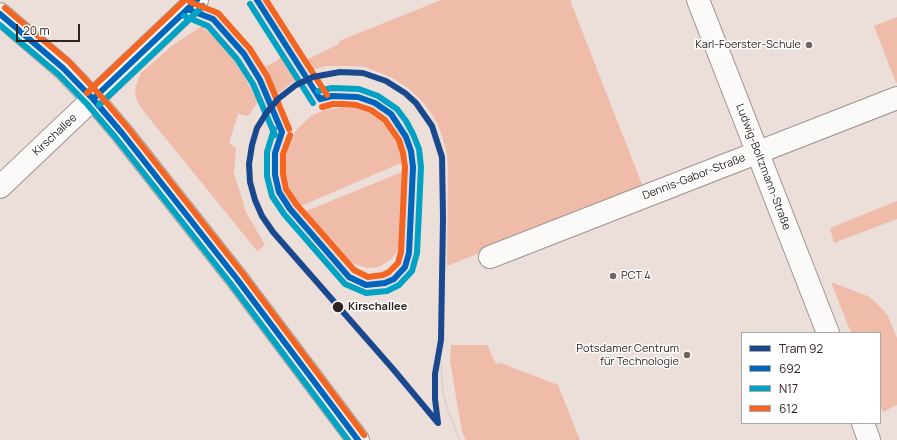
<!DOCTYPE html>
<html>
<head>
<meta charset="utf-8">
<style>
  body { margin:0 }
  #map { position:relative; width:897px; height:440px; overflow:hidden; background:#ecded9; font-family:Manrope,sans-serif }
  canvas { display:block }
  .legend { position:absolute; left:741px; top:332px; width:140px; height:92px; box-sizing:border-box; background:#fff; border:1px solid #aba7a6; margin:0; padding:5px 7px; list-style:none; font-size:12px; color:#2d2420 }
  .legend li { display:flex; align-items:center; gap:8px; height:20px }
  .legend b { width:20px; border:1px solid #aba7a6 }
  .scale { position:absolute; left:16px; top:24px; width:64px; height:18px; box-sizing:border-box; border:2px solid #2d2420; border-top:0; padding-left:5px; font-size:12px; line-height:14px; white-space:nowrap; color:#2d2420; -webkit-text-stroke:3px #fff; paint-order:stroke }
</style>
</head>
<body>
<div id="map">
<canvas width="897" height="440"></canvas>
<ul class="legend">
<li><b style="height:5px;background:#19488e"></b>Tram 92</li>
<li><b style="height:5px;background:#0065bd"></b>692</li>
<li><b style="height:5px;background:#02a2c5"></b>N17</li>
<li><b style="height:5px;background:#f26522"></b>612</li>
</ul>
<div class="scale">20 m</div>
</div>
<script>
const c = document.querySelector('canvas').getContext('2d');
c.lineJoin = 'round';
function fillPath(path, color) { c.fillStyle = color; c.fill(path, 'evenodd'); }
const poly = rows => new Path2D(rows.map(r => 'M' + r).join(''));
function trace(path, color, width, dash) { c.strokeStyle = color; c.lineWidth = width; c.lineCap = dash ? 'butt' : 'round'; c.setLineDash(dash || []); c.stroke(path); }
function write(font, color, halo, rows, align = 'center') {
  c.font = font + ' Manrope,sans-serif'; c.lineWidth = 3; c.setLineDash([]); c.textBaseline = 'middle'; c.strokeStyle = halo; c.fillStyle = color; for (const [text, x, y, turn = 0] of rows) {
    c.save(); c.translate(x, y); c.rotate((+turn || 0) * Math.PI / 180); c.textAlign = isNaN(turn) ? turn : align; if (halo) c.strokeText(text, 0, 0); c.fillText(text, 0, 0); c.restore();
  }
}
const green = poly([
  [441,0,570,0,643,187,447,266,448,171,447,154,443,139,437,123,429,110,420,99,409,89,396,80,381,73,365,67,351,66,326,66,312,70,304,61,339,44,339,41],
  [897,17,897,82,896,83,874,26],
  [202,26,226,49,242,72,258,102,248,116,238,114,229,143,236,148,234,173,246,212,265,245,257,251,141,108,135,96,136,85,141,73,173,45],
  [283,54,297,79,276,95,259,68,269,65,278,60],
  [344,107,356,108,370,113,383,123,391,132,397,141,400,153,401,163,301,206,293,195,288,183,285,173,285,163,288,147,292,137,297,129,311,116,324,110],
  [402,172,402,236,397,252,390,260,379,267,367,268,352,263,345,258,306,211],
  [897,201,897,219,834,243,830,228],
  [831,282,870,297,887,314,897,338,897,405,883,412,880,405,880,333,851,333],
  [451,345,487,345,496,364,501,363,558,385,580,440,466,440,462,432,450,361]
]);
const street = poly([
  [698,0,828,333],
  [0,187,197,0],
  [490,257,897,98],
  [863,423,869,440]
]);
const secondary = poly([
  [0,14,63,68,93,99,122,133,237,279,358,440]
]);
const tram = poly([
  [440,347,443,393,449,414,460,440]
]);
const bus1 = poly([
  [257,0,320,99],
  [187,9,213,19,244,54,260,80,282,132],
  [0,14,63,68,93,99,122,133,237,279,358,440],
  [93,99,197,0],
  [282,132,275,153,275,175,279,192,290,209,349,277,366,285,385,283,394,279,405,267,409,253,413,167,411,151,406,137,391,114,375,103,358,97,332,96,320,99]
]);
const bus2 = poly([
  [250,4,313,103],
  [184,16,208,26,237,59,253,84,275,135],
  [0,25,58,74,87,104,116,138,231,284,348,440],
  [99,105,203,6],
  [274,129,267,152,267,176,272,196,284,214,345,284,366,293,387,291,399,285,412,271,417,253,421,167,419,149,413,134,406,121,397,109,378,96,359,89,332,88,318,91]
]);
const bus3 = poly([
  [266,0,327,95],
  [190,2,218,13,250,49,267,76,289,129],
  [5,8,69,62,99,94,128,128,243,274,364,435],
  [87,93,185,0],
  [290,135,283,154,283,174,286,189,296,204,354,270,368,277,383,275,389,272,398,263,401,252,405,167,403,153,399,140,385,120,371,110,356,105,344,104,333,104,322,107]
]);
const tram1 = poly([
  [340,72,363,73,386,81,405,93,416,103,432,126,442,157,443,218,441,340,435,374,435,399,438,423,393,369,273,232,262,216,255,200,250,182,249,164,252,145,257,128,267,112,278,99,296,85,313,77,340,72]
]);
const markers = [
  [809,45,4,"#706561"],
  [613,276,4,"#706561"],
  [338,307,6,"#2d2420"],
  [687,355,4,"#706561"]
];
const poiNames = [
  ["Karl-Foerster-Schule",801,45],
  ["PCT 4",621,276,"left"],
  ["Potsdamer Centrum",679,349],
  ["für Technologie",679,362]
];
const streetNames = [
  ["Kirschallee",55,135,-43],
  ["Ludwig-Boltzmann-Straße",763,167,69],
  ["Dennis-Gabor-Straße",694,177,-21]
];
const stopNames = [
  ["Kirschallee",348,307]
];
fillPath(green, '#f0bcaa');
trace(street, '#9e9490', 24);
trace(secondary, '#9e9490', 24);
trace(street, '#fcfaf9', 22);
trace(secondary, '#f4efed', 22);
trace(tram, '#cfcbca', 1);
trace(bus1, '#0065bd', 6);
trace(bus2, '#02a2c5', 6);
trace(bus3, '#f26522', 6);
trace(tram1, '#19488e', 6);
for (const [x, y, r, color] of markers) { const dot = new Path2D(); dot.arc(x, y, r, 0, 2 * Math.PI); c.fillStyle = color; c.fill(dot); trace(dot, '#fff', 1.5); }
write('11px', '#2d2420', '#fff', poiNames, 'right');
write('11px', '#2d2420', '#fff', streetNames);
write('bold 11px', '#2d2420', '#fff', stopNames, 'left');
</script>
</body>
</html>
